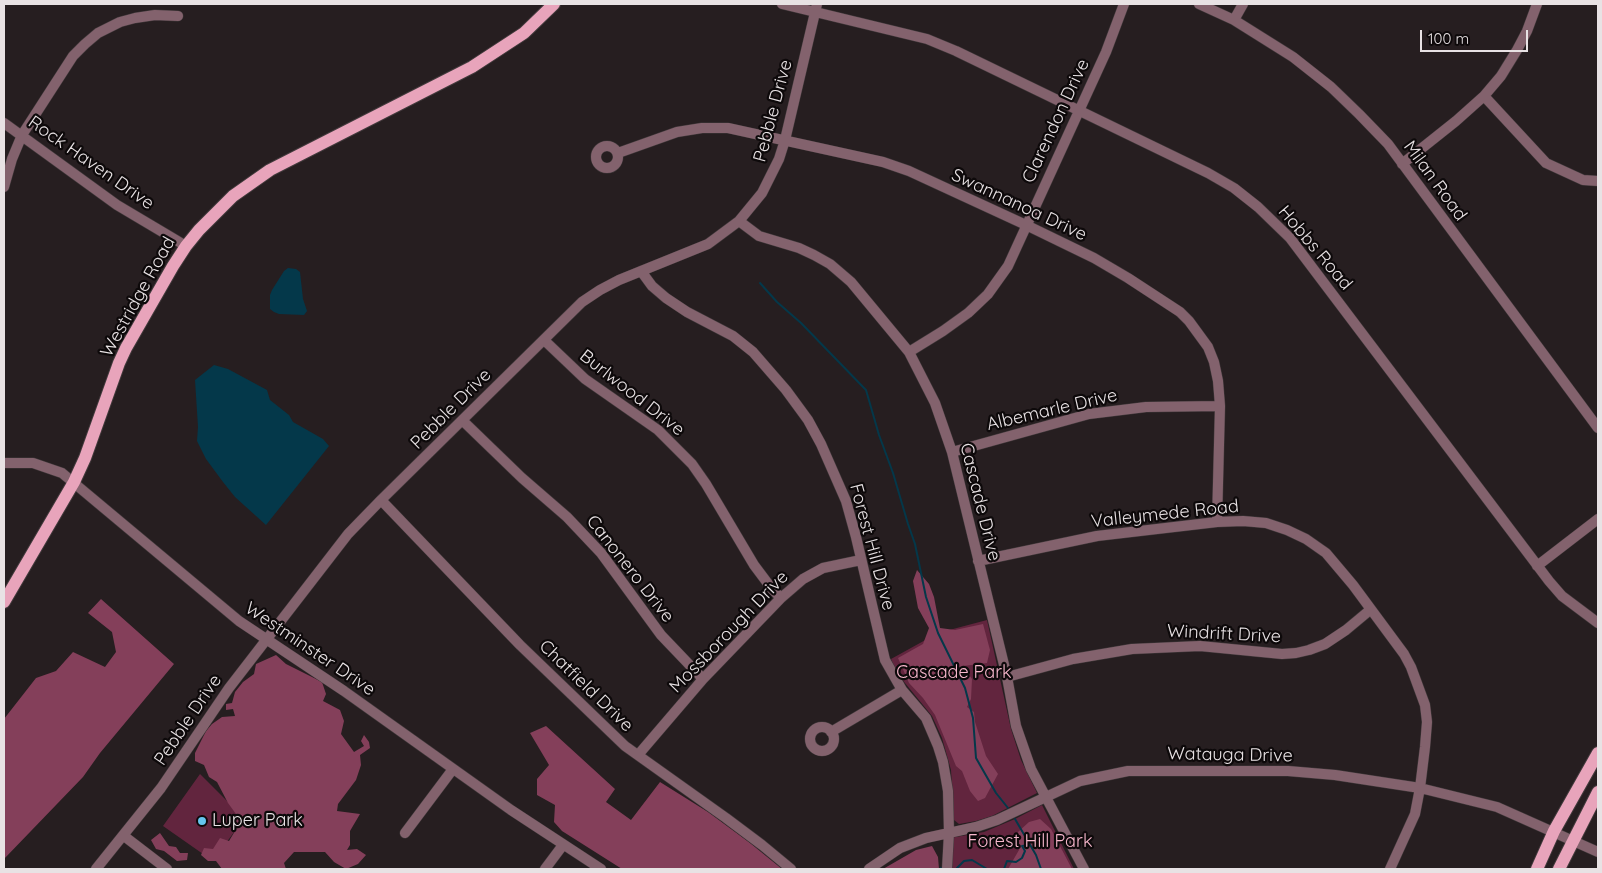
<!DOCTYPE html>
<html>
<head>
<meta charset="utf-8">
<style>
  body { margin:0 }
  #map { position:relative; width:1602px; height:873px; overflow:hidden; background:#261e20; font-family:Quicksand,sans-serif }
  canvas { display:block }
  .frame { position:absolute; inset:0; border:5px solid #e8e2e4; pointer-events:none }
  .scale { position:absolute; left:1420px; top:30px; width:108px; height:22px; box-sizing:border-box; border:2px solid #e8e2e4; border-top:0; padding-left:6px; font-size:15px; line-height:18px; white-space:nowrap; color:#e8e2e4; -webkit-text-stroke:4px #0d090a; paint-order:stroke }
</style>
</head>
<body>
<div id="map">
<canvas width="1602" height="873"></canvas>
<div class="frame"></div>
<div class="scale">100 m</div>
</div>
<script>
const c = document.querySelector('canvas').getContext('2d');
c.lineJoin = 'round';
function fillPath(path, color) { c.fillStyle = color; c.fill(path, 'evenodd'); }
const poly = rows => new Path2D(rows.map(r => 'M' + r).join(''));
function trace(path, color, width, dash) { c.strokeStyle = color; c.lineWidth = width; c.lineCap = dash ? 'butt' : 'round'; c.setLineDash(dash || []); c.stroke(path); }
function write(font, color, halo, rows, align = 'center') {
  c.font = font + ' Quicksand,sans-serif'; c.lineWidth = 4.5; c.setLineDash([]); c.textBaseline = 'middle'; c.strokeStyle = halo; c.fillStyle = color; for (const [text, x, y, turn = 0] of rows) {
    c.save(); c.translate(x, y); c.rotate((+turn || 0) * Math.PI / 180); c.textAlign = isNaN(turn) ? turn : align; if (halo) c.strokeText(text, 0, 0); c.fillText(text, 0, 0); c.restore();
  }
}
const green = poly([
  [987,620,1011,729,1021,760,1037,793,992,816,976,821,959,824,954,820,951,770,942,738,932,716,896,672,891,659,938,633],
  [200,774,230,804,239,817,237,828,213,861,163,826],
  [1042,805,1074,869,950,869,950,838,984,832,1015,819]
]);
const forest = poly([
  [917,570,929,584,934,597,940,628,955,630,983,624,990,650,987,663,963,666,972,679,971,699,967,707,974,712,975,722,986,756,998,774,985,798,978,801,970,791,962,771,956,766,935,715,923,698,909,683,898,658,923,644,929,628,918,608,913,581],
  [101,599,174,664,100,753,83,777,4,859,4,719,36,678,56,671,73,652,105,667,116,652,112,632,88,613],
  [276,655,286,664,322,682,326,694,323,701,340,710,344,721,341,734,354,752,364,746,361,741,364,735,369,742,370,748,360,755,361,765,356,780,338,804,337,811,360,814,350,831,350,845,347,850,357,849,366,855,358,864,346,869,334,862,325,852,294,852,284,863,286,869,222,869,216,861,208,861,201,855,204,848,213,849,220,838,229,841,235,831,236,814,228,803,217,782,209,777,204,765,195,761,195,753,206,731,212,724,222,717,235,716,233,709,226,710,226,704,232,703,235,692,243,682,254,674,256,664],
  [546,726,615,789,606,802,631,820,660,782,708,812,750,843,782,869,622,869,562,831,554,822,555,805,537,795,537,779,549,765,530,733],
  [1040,819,1051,829,1072,869,1008,869,1019,850,1018,832,1029,822],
  [160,833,169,846,176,847,180,853,188,853,187,860,177,861,164,851,156,849,151,840],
  [932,846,938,857,939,869,883,869,916,850]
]);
const water = poly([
  [288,268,296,269,300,272,303,299,307,311,304,315,279,314,274,312,270,309,270,295,272,290,284,271],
  [214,365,228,369,267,390,270,400,289,415,293,422,323,439,329,446,266,525,235,497,223,482,206,459,197,441,198,427,195,380]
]);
const stream = poly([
  [760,283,777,302,801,323,866,390,879,435,893,473,908,524,915,544,926,597,938,633,965,688,973,718,976,758,996,793,1008,808],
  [1015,819,1036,855,1041,869],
  [957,868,964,861,972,860,987,869],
  [940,869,941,868],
  [1004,869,1007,861,1016,862,1022,858,1025,851,1022,846,1030,845]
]);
const minor = poly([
  [782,4,927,39,956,51,1208,173,1234,188,1258,207,1290,238,1549,581,1562,596,1598,623],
  [1199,4,1234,20,1293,57,1331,87,1359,114,1388,144,1598,428],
  [1234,20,1243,4],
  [1484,96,1546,163,1583,180,1598,181],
  [4,123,117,205,186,246],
  '596 157a11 11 0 1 1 22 0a11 11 0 1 1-22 0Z',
  [618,153,677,132,702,128,728,128,883,162,909,171,1026,225,1094,258,1128,278,1180,312,1189,321,1208,347,1214,362,1218,381,1220,406,1217,522],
  [1402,164,1456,121,1484,96,1501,76,1517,50,1527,31,1537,4],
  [4,187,12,159,22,135,73,56,85,44,98,33,120,22,135,18,155,15,178,16],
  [739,221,759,236,799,248,814,255,830,264,851,282,909,352,935,403,952,452,1007,677,1016,726,1031,769,1084,869],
  [641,271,652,286,666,298,687,312,733,336,753,352,786,390,808,420,821,444,846,501,856,537,885,660,902,690,926,718,938,746,943,762,948,791,949,833,947,869],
  [544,340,585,379,658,430,692,464,706,484,754,565,772,589,781,598],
  [909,352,943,331,968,313,988,294,1008,266,1106,52,1124,4],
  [463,421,522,478,567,517,601,553,661,635,703,679],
  [952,452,1089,414,1146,407,1220,406],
  [4,463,33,463,62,473,239,621,344,691,511,810,601,869],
  [381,500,520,645,625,746,726,818,762,845,791,869],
  [978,561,1097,536,1217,522,1243,521,1266,523,1287,530,1306,539,1326,553,1353,585,1404,654,1411,667,1425,705,1427,722,1425,747,1420,788,1415,814,1390,869],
  [1537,566,1598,519],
  [1007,677,1073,659,1132,649,1200,646,1282,654,1296,653,1309,650,1325,644,1346,630,1370,610],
  '810 739a12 12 0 1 1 24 0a12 12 0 1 1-24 0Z',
  [831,732,902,690],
  [638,755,703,679,781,598,803,579,823,568,861,560],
  [405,833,453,769],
  [124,836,167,869],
  [96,869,161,788,229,688,348,534,381,500,582,302,600,290,619,280,708,244,739,221,762,193,779,159,785,140,817,4],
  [545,869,563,845],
  [869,869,900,848,926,838,976,827,997,820,1080,781,1128,771,1288,771,1335,775,1420,788,1497,807,1598,852]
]);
const major = poly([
  [4,602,74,482,85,458,119,363,126,348,173,266,186,246,199,230,233,196,270,170,472,67,524,33,554,4],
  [1537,869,1554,831,1598,753],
  [1559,869,1598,792]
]);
const markers = [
  [202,821,5,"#65c5ee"]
];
const streetNames = [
  ["Pebble Drive",773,111,-75],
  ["Clarendon Drive",1056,121,-65],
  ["Rock Haven Drive",91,163,35],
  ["Milan Road",1435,181,54],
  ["Swannanoa Drive",1019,205,25],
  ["Hobbs Road",1315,248,50],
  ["Westridge Road",138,297,-61],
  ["Burlwood Drive",632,393,38],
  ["Pebble Drive",451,409,-45],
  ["Albemarle Drive",1052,410,-13],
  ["Cascade Drive",980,502,76],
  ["Valleymede Road",1165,514,-6],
  ["Forest Hill Drive",872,547,75],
  ["Canonero Drive",630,569,52],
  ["Mossborough Drive",729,632,-46],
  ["Windrift Drive",1224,634,3],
  ["Westminster Drive",310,649,34],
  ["Chatfield Drive",586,686,44],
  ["Pebble Drive",188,720,-56],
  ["Watauga Drive",1230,755,1]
];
const parkNames = [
  ["Cascade Park",954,673],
  ["Forest Hill Park",1030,842]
];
const poiNames = [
  ["Luper Park",212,821]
];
fillPath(green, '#62253e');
fillPath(forest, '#843f5a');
fillPath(water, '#04384a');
trace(stream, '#04384a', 2);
trace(minor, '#41393b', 11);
trace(major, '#41393b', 14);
trace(minor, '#83626d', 10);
trace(major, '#e8a4bb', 12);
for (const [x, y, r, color] of markers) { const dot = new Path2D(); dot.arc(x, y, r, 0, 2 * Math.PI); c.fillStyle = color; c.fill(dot); trace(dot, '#0d090a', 2); }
write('18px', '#e8e2e4', '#0d090a', streetNames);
write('18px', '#f8b8cd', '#0d090a', parkNames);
write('18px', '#e8e2e4', '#0d090a', poiNames, 'left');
</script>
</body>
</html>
